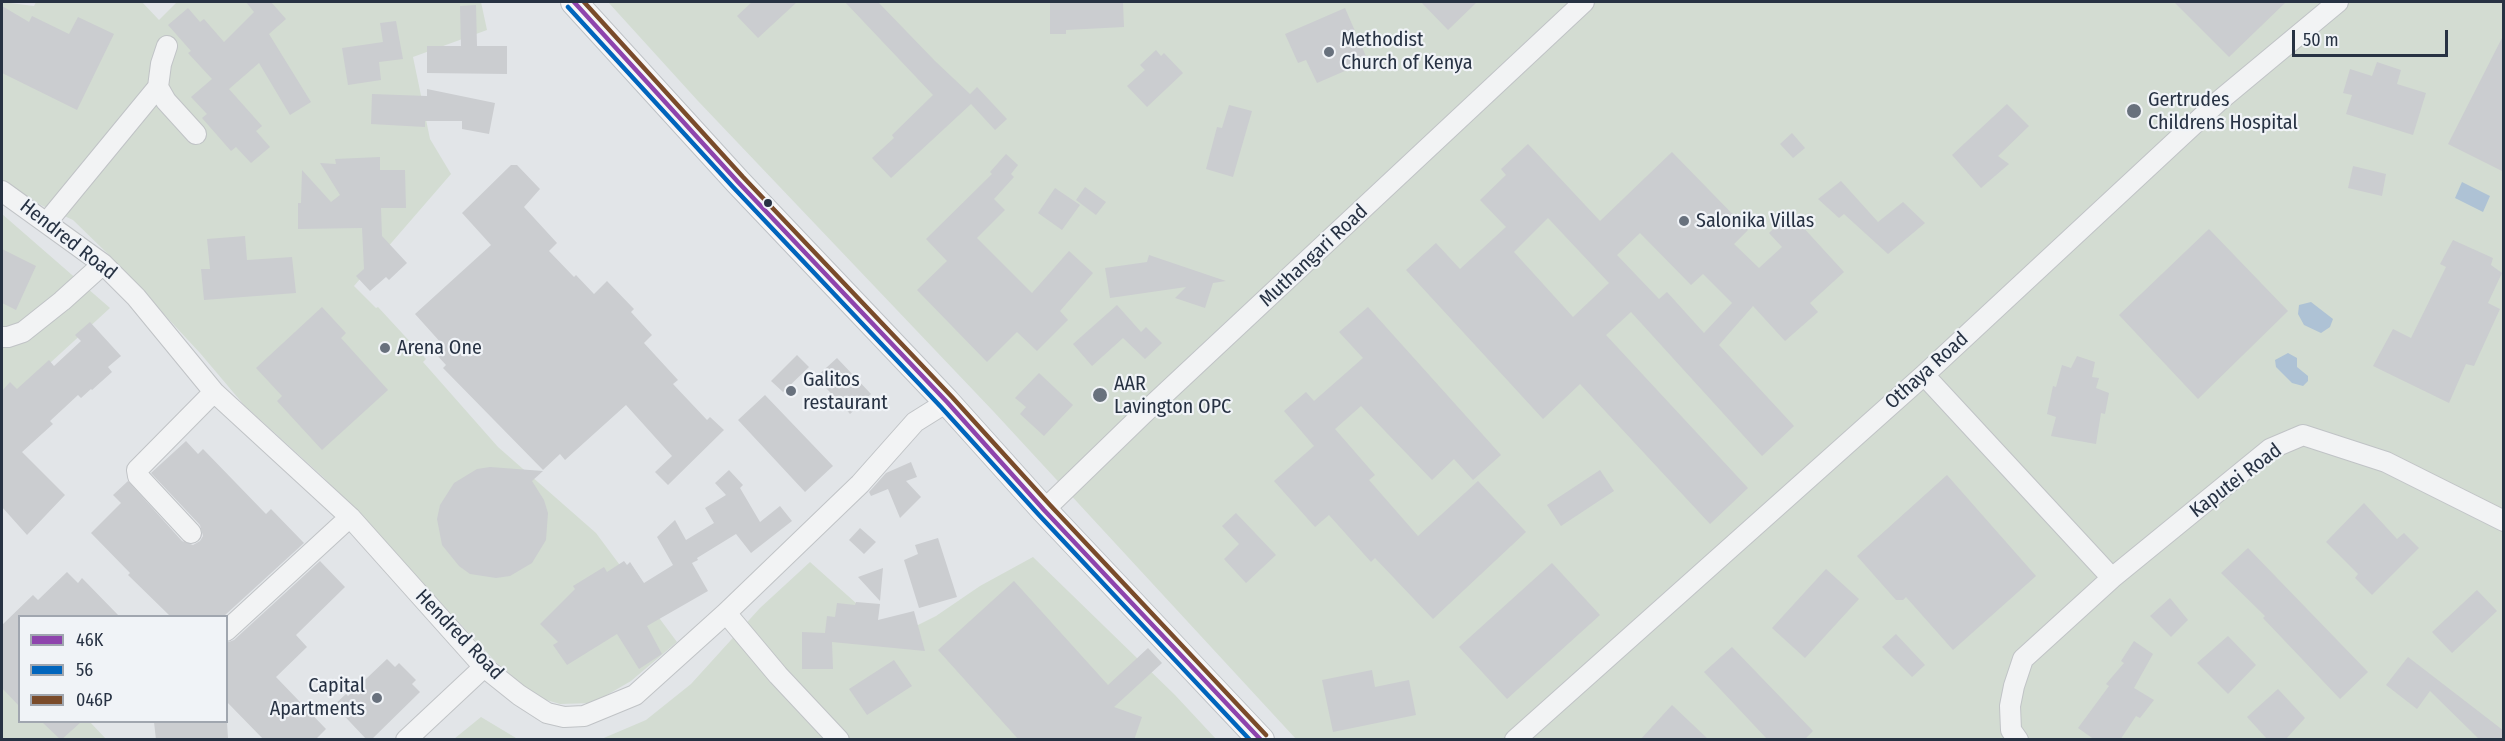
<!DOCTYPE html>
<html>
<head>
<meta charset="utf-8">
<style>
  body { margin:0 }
  #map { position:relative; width:2505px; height:741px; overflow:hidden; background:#e2e5e8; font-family:"Fira Sans Condensed",sans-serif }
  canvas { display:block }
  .frame { position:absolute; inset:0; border:3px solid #273243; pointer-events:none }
  .legend { position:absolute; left:18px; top:615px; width:210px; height:108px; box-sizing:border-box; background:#f0f3f7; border:2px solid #a0a6af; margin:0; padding:8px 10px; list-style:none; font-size:18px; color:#273243 }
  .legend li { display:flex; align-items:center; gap:12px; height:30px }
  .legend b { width:30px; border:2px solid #a0a6af }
  .scale { position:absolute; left:2292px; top:30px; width:156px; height:27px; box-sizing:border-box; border:3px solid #273243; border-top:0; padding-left:8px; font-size:18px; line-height:21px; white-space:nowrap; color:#273243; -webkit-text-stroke:4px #f0f3f7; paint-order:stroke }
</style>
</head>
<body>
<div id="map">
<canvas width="2505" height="741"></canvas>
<div class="frame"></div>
<ul class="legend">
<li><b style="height:8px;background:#8e44ad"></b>46K</li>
<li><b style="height:8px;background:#0065bd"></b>56</li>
<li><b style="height:8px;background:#7a4b2a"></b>046P</li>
</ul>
<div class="scale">50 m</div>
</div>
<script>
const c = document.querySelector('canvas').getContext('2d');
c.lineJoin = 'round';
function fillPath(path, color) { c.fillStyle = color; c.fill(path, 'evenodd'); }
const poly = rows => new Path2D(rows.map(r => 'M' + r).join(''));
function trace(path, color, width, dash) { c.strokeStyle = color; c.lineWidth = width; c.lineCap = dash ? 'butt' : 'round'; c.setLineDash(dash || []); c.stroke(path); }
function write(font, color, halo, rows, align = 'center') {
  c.font = font + ' "Fira Sans Condensed",sans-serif'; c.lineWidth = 4.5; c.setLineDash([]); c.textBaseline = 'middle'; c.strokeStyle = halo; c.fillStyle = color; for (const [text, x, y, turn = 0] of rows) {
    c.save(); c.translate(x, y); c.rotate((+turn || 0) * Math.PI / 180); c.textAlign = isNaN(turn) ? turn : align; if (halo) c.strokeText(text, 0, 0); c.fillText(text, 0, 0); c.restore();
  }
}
const green = poly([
  [2,2,34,6,36,2,142,2,159,20,177,2,481,2,487,30,413,57,430,139,451,174,354,286,376,308,378,307,426,359,423,362,498,447,596,533,677,642,631,681,593,703,560,704,536,697,505,672,323,477,244,405,200,353,109,255,73,220,2,187],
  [608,2,2503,2,2503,739,1296,739,994,412,698,101],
  [2,214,110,308,2,407],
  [1033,557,1175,695,1216,739,599,740,646,720,691,684,760,608,810,562,894,637,936,616,980,586],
  [2,624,19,644,20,722,90,722,106,739,2,739],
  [481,717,516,738,521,739,454,739]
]);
const water = poly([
  [2462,182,2490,196,2483,212,2455,198],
  [2311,302,2333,319,2330,327,2321,333,2304,325,2298,314,2299,305],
  [2288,353,2297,358,2297,367,2308,376,2308,381,2303,386,2292,383,2276,367,2275,360]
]);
const building = poly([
  [246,2,271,2,286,19,269,34,311,102,290,115,259,63,229,89,262,126,256,131,270,147,251,163,236,147,231,151,202,118,207,114,191,97,212,79,188,53,191,51,168,25,188,8,200,22,204,19,224,42,254,12],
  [752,2,797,2,758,38,737,16],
  [845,2,878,2,935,61,970,94,977,87,1007,119,995,130,971,104,891,178,872,158,894,138,892,135,933,95],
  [1076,2,1123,2,1124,27,1066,30,1066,34,1050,34,1050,3],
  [1421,2,1477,2,1448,30],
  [2174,2,2286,2,2229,57],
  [476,5,477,46,507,46,507,74,427,73,427,46,461,46,460,6],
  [2,6,29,22,32,16,69,34,78,17,114,34,77,110,2,73],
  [1345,8,1368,61,1317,83,1306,60,1298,63,1285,34],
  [396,21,403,59,379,62,381,80,348,85,342,48,383,42,380,23],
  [2504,34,2504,172,2448,144],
  [1156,50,1161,56,1164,53,1183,73,1147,107,1127,86,1145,70,1140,65],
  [2377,62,2401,70,2397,84,2426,93,2413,135,2346,114,2352,95,2343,93,2350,69,2372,76],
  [427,89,495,103,489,134,462,129,462,121,425,121,425,127,371,124,372,94,427,96],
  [2007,104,2029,126,1998,156,2009,164,1981,188,1952,155],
  [1229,105,1252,111,1233,177,1206,169,1217,127,1222,128],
  [1792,133,1805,148,1793,158,1780,144],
  [1528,144,1600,221,1672,152,1748,230,1734,244,1759,268,1782,247,1769,233,1790,213,1844,272,1810,303,1818,312,1785,341,1753,306,1719,345,1794,426,1762,456,1631,312,1606,335,1748,488,1710,524,1580,384,1543,419,1406,270,1436,243,1460,269,1506,227,1480,200,1506,175,1501,169],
  [1548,218,1609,283,1573,317,1514,252],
  [1640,233,1691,285,1703,274,1732,303,1704,333,1667,292,1659,299,1617,255],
  [1006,154,1018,165,1011,174,1014,177,994,199,1005,210,977,238,1032,293,1069,251,1093,273,1060,311,1068,320,1037,351,1017,332,987,362,917,290,947,261,926,239,992,174,990,172],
  [380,157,380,170,405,170,406,208,381,208,382,236,407,263,389,280,386,277,370,291,356,276,364,269,362,228,298,229,298,203,301,203,302,170,331,202,340,195,320,163,336,164,335,159],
  [511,165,517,165,540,189,524,207,557,243,549,251,574,277,576,275,594,294,607,281,634,309,631,312,652,335,644,343,678,380,673,384,707,420,710,417,724,430,668,485,655,472,672,456,626,405,565,460,560,454,543,470,443,368,446,365,434,352,442,344,415,314,491,245,462,213],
  [2353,166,2386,174,2382,196,2348,188],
  [1841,181,1878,222,1903,202,1925,223,1888,254,1844,214,1839,218,1818,199],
  [1085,187,1106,202,1096,215,1076,200],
  [1055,188,1080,205,1062,230,1038,213],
  [2209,229,2288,311,2198,399,2119,315],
  [245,236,247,260,292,257,296,293,204,300,201,269,210,269,207,239],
  [2453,240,2493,258,2491,265,2502,273,2488,303,2500,309,2474,366,2466,364,2449,403,2373,366,2393,329,2411,338,2446,267,2440,264],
  [2,249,36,266,16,310,2,303],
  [1149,255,1211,276,1226,281,1213,283,1205,308,1175,298,1186,287,1110,298,1105,268,1147,262],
  [1117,305,1141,332,1146,327,1162,343,1145,359,1123,338,1092,366,1073,344],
  [322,307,346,333,341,338,388,390,322,450,277,401,282,396,256,368],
  [1368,307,1501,455,1473,480,1454,459,1432,480,1361,406,1335,429,1375,475,1369,480,1418,536,1478,481,1526,532,1433,619,1375,558,1371,562,1329,515,1315,527,1274,481,1314,446,1284,411,1306,392,1314,401,1363,358,1339,332],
  [90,322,121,356,108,367,112,372,92,390,91,389,81,398,78,395,50,421,53,424,22,452,65,495,27,535,2,507,2,391,10,382,17,389,49,360,54,366,81,341,75,335],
  [797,355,809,367,783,392,771,381],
  [2077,356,2095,362,2092,377,2099,378,2096,388,2109,393,2105,414,2101,413,2096,444,2051,436,2056,417,2047,414,2053,386,2056,387,2062,365,2071,368],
  [837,358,871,394,850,414,816,377],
  [1039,373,1073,405,1044,436,1020,414,1026,407,1015,398],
  [765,395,833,466,805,492,738,420],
  [186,441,198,454,203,449,266,514,271,509,304,543,224,616,170,616,128,575,130,573,91,533,121,503,113,495,128,481,182,541,193,545,200,541,203,536,200,525,151,473],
  [911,462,917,477,906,481,921,497,900,518,888,489,871,496,869,492,886,473],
  [490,467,543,471,532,481,544,500,548,513,546,540,532,563,510,576,496,578,470,574,459,566,442,545,437,519,440,505,454,483,477,469],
  [729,470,743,485,740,488,760,522,780,506,792,521,751,553,736,534,697,558,698,560,692,563,708,591,647,626,662,654,639,669,617,634,567,665,553,645,558,642,540,624,575,589,573,586,604,567,607,572,624,561,627,565,630,562,644,583,673,565,657,537,675,520,686,540,714,523,705,508,726,495,715,483],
  [1600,470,1614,491,1561,526,1547,505],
  [1947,475,2036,576,1953,650,1906,597,1903,600,1896,600,1857,556],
  [2364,503,2397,539,2404,533,2419,548,2372,595,2355,578,2358,574,2326,542],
  [1236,513,1276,555,1246,583,1224,559,1239,544,1222,526],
  [860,528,876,542,864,554,849,540],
  [938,538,957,597,919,608,904,560,918,554,915,545],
  [2248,548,2368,672,2340,699,2263,618,2265,616,2221,573],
  [320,561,345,587,296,635,307,647,276,677,326,729,315,740,264,740,226,701,226,643,234,640],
  [1552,563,1600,615,1507,699,1459,647],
  [883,568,880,601,858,577],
  [1826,569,1859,599,1805,658,1772,628],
  [67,572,78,583,82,578,119,616,20,616,20,707,2,688,2,625,33,595,38,600],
  [1014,581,1108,685,1148,648,1162,663,1114,707,1142,717,1134,740,1019,740,938,650],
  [2477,590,2497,611,2452,653,2432,632],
  [2170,598,2188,620,2171,637,2150,616],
  [856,602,880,604,878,620,914,611,925,651,832,642,833,669,802,669,802,632,825,633,827,616,835,617,837,603,855,605],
  [1896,634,1925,665,1912,677,1882,647],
  [2228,636,2256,665,2228,694,2197,663],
  [2134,641,2153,654,2134,688,2154,700,2140,718,2136,716,2120,740,2095,740,2078,728,2109,686,2106,684,2124,663,2121,661],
  [1732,647,1813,731,1804,740,1768,740,1704,672],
  [2408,657,2504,731,2504,740,2480,740,2430,691,2417,709,2386,685],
  [387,659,395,667,399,663,416,680,412,684,420,692,371,740,367,740,334,705,346,694,348,696],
  [894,660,912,686,867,715,849,689],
  [1372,670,1375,687,1409,680,1416,715,1333,732,1322,680],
  [2278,689,2305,718,2285,740,2268,740,2247,717],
  [1672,705,1709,740,1640,740],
  [42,722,81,722,61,740],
  [154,722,227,722,228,738,156,740]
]);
const minor = poly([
  [167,46,161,64,158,87,166,101,196,134],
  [2,191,103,264,136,297,214,392,350,517,484,667,519,695,547,713,564,717,584,716,635,695,726,613,860,484,915,422,947,402],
  [47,222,158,87],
  [2,337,8,337,23,332,62,301,103,264],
  [1924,375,2112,578],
  [1044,510,1143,414,1584,2],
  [191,533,138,476,137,470,214,392],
  [726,613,778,675,839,740],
  [226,631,350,517],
  [406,740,484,667],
  [1515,740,1924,375,2219,101,2338,2],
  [2018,740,2011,730,2010,706,2014,686,2023,659,2112,578,2270,449,2303,435,2386,462,2504,521]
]);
const major = poly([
  [574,2,738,182,947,402,1044,510,1261,740]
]);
const bus1 = poly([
  [574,2,738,182,947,402,1044,510,1261,740]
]);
const bus2 = poly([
  [568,7,733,187,941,407,1039,515,1250,740]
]);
const bus3 = poly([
  [584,2,743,177,952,397,1050,505,1266,735]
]);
const markers = [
  [1329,52,6,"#68717d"],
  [2134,111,8,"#68717d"],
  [768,203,5,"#273243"],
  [1684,221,6,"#68717d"],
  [385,348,6,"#68717d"],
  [791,391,6,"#68717d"],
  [1100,395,8,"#68717d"],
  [377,698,6,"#68717d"]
];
const poiNames = [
  ["Methodist",1341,40],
  ["Church of Kenya",1341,63],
  ["Gertrudes",2148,100],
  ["Childrens Hospital",2148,123],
  ["Salonika Villas",1696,221],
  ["Arena One",397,348],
  ["Galitos",803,380],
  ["restaurant",803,403],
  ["AAR",1114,384],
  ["Lavington OPC",1114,407],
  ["Capital",365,686,"right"],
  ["Apartments",365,709,"right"]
];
const streetNames = [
  ["Hendred Road",68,240,38],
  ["Muthangari Road",1314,256,-43],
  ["Othaya Road",1927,371,-42],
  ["Kaputei Road",2236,481,-37],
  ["Hendred Road",459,635,46]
];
fillPath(green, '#d3dcd2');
fillPath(water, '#aec2d5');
fillPath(building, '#cbcdd0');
trace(minor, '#c0c3c6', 22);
trace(major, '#bec2c6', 28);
trace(minor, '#f2f3f4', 20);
trace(major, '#f6f6f7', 26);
trace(bus1, '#8e44ad', 4.5);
trace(bus2, '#0065bd', 4.5);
trace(bus3, '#7a4b2a', 4.5);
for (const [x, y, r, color] of markers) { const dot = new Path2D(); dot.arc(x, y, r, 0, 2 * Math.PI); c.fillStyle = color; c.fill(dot); trace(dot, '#f0f3f7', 2); }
write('20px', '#273243', '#f0f3f7', poiNames, 'left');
write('20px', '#273243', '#f0f3f7', streetNames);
</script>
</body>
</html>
